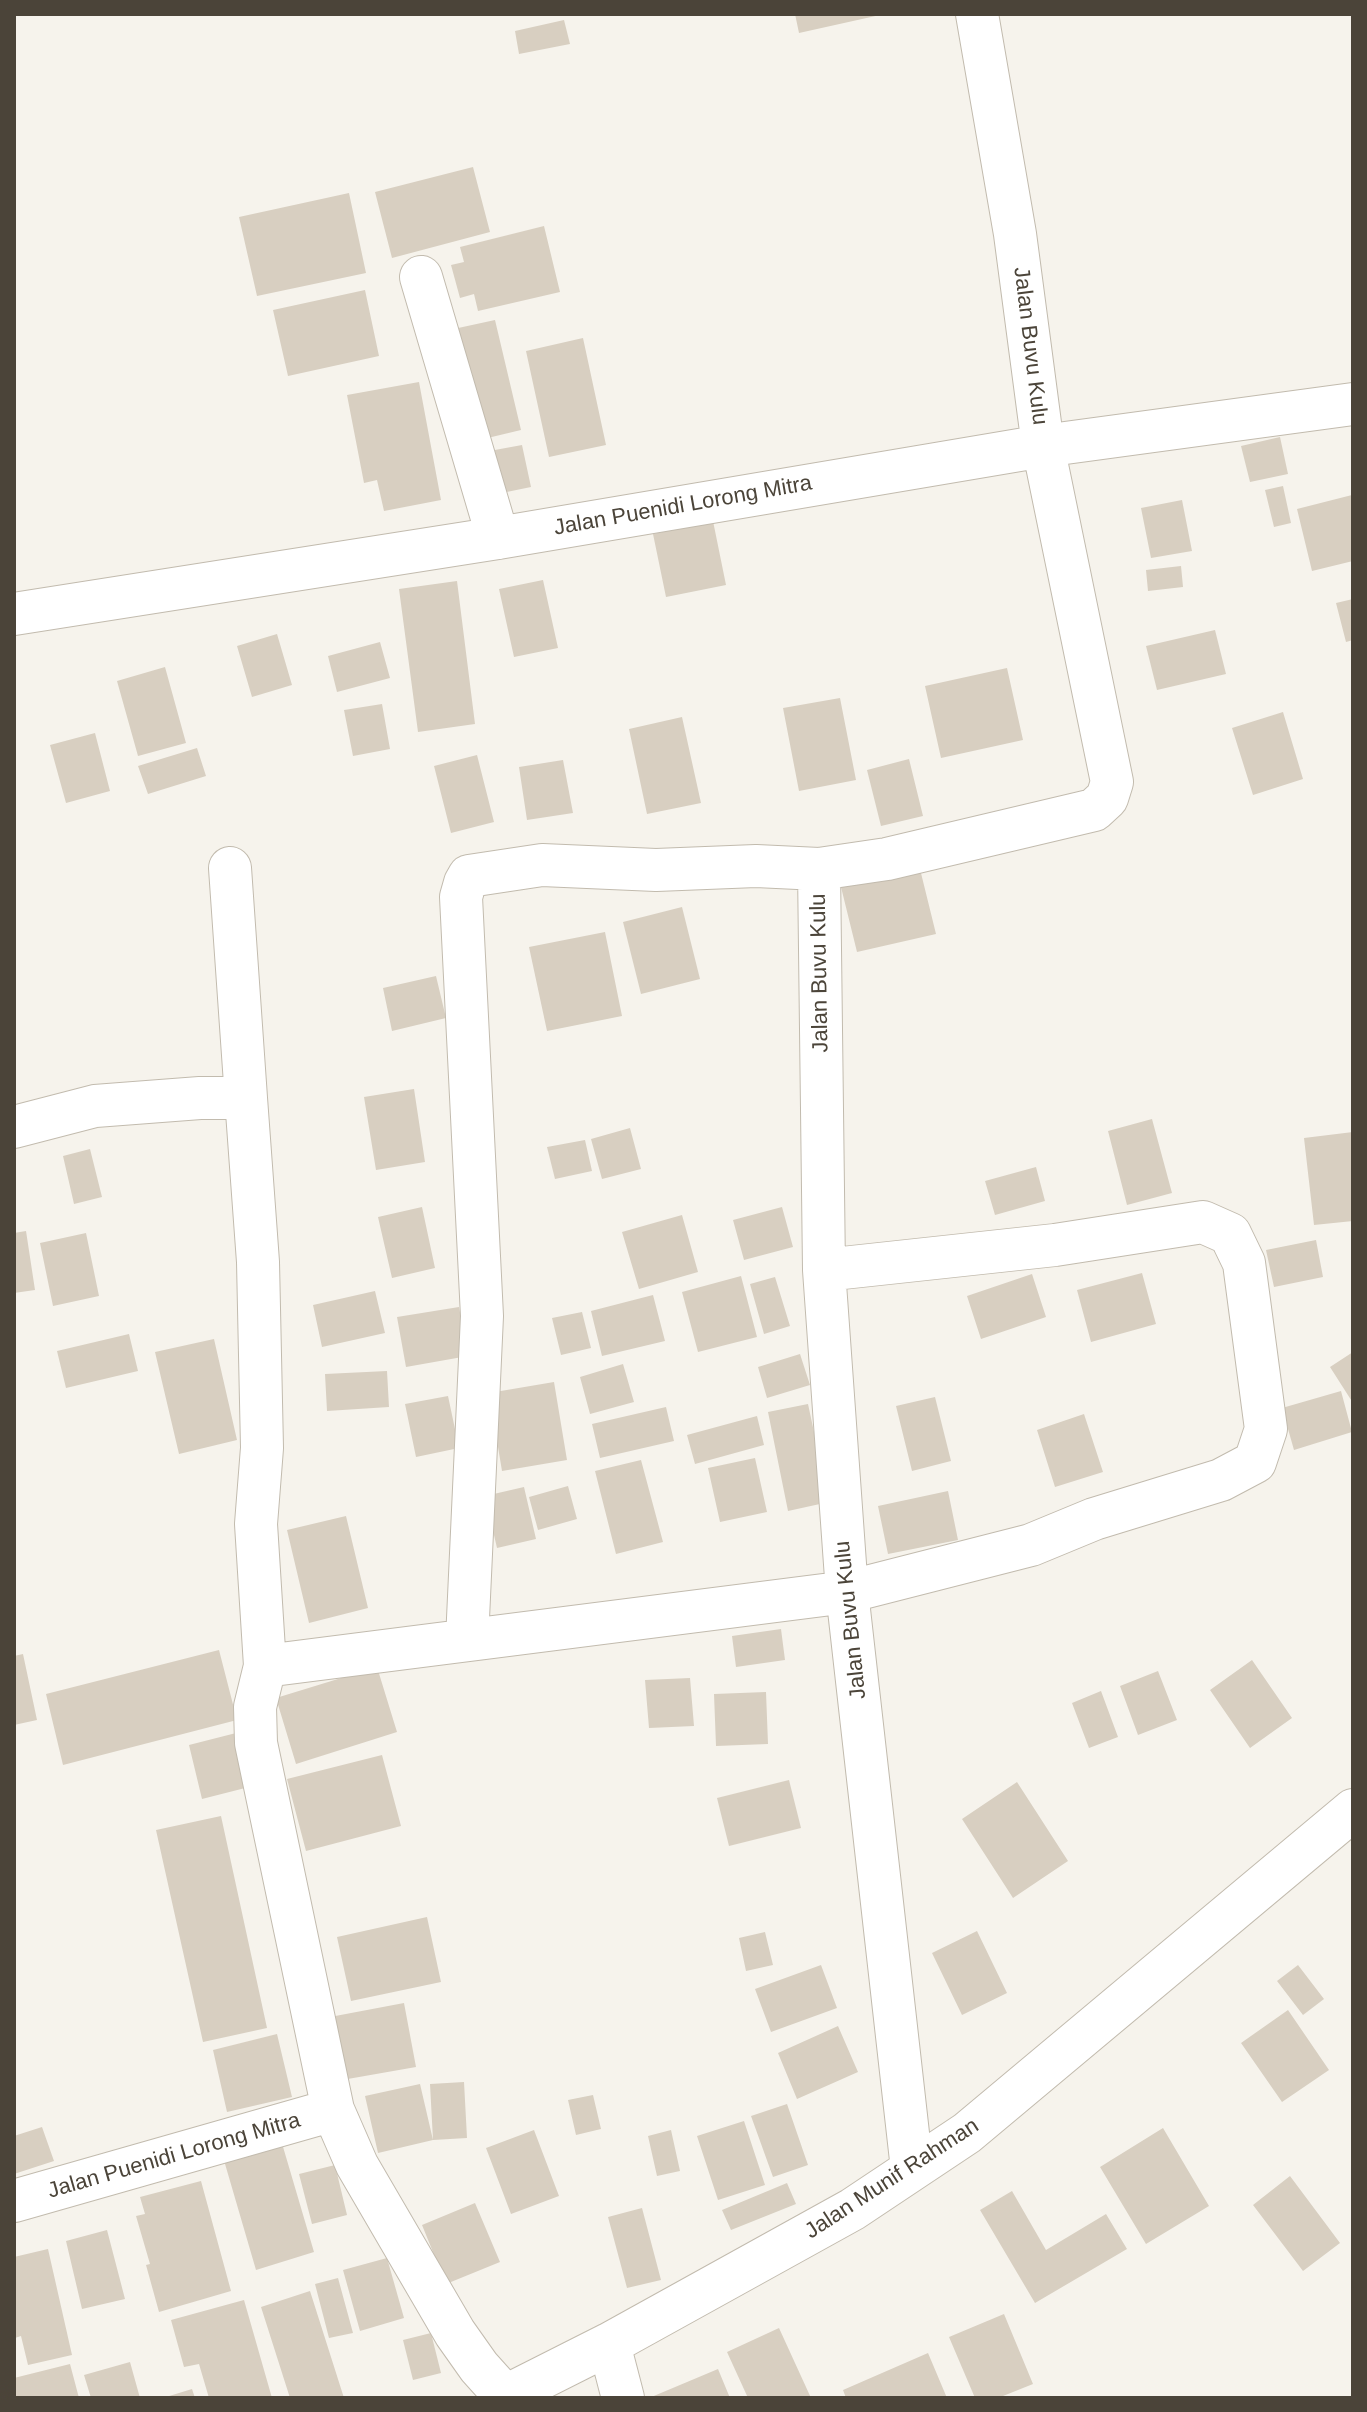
<!DOCTYPE html>
<html>
<head>
<meta charset="utf-8">
<style>
  body { margin:0 }
  #map { position:relative; width:1367px; height:2412px; overflow:hidden; background:#f6f3ec; font-family:Arial,sans-serif }
  canvas { display:block }
  .frame { position:absolute; inset:0; border:16px solid #4b4439; pointer-events:none }
</style>
</head>
<body>
<div id="map">
<canvas width="1367" height="2412"></canvas>
<div class="frame"></div>
</div>
<script>
const c = document.querySelector('canvas').getContext('2d');
c.lineJoin = 'round';
function fillPath(path, color) { c.fillStyle = color; c.fill(path, 'evenodd'); }
const poly = rows => new Path2D(rows.map(r => 'M' + r).join(''));
function trace(path, color, width, dash) { c.strokeStyle = color; c.lineWidth = width; c.lineCap = dash ? 'butt' : 'round'; c.setLineDash(dash || []); c.stroke(path); }
function write(font, color, halo, rows, align = 'center') {
  c.font = font + ' Arial,sans-serif'; c.lineWidth = 6; c.setLineDash([]); c.textBaseline = 'middle'; c.strokeStyle = halo; c.fillStyle = color; for (const [text, x, y, turn = 0] of rows) {
    c.save(); c.translate(x, y); c.rotate((+turn || 0) * Math.PI / 180); c.textAlign = isNaN(turn) ? turn : align; if (halo) c.strokeText(text, 0, 0); c.fillText(text, 0, 0); c.restore();
  }
}
const building = poly([
  [795,14,880,14,880,15,799,33],
  [564,20,570,44,519,54,515,31],
  [473,167,490,232,392,258,375,192],
  [349,193,366,273,257,296,239,217],
  [544,226,560,292,478,311,474,294,460,298,451,265,464,262,460,247],
  [365,290,379,356,288,376,273,310],
  [495,320,521,430,475,441,449,330],
  [583,338,606,445,549,457,526,351],
  [419,382,441,500,384,511,377,480,364,483,347,395],
  [1280,437,1288,474,1250,482,1241,446],
  [522,445,531,487,492,495,484,452],
  [1283,486,1291,523,1274,527,1265,490],
  [1352,495,1353,561,1312,571,1297,509],
  [1182,500,1192,551,1151,558,1141,508],
  [713,521,726,585,666,597,653,534],
  [1181,566,1183,587,1148,591,1146,570],
  [543,580,558,648,514,657,499,589],
  [457,581,475,724,418,732,399,589],
  [1353,599,1353,640,1346,642,1336,603],
  [1215,630,1226,674,1157,690,1146,646],
  [277,634,292,685,252,697,237,646],
  [380,642,390,678,337,692,328,656],
  [165,667,186,743,138,756,117,681],
  [1007,668,1023,740,941,758,925,686],
  [840,698,856,780,799,791,783,708],
  [382,704,390,749,353,756,344,710],
  [1283,712,1303,779,1253,795,1232,728],
  [682,717,701,803,647,814,629,729],
  [95,733,110,791,66,803,50,745],
  [197,748,206,776,148,794,138,766],
  [477,755,494,822,451,833,434,766],
  [909,759,923,816,881,826,867,770],
  [563,760,573,813,527,820,519,767],
  [920,869,936,934,857,952,841,887],
  [682,907,700,979,641,994,623,922],
  [605,932,622,1016,547,1031,529,947],
  [436,976,446,1018,392,1031,383,988],
  [414,1089,425,1162,376,1170,364,1097],
  [1152,1119,1172,1193,1127,1205,1108,1131],
  [630,1128,641,1169,602,1179,591,1139],
  [1353,1132,1353,1221,1314,1225,1304,1138],
  [585,1140,592,1171,555,1179,547,1147],
  [90,1149,102,1197,74,1204,63,1156],
  [1036,1167,1045,1201,995,1215,985,1181],
  [422,1207,435,1268,392,1278,378,1217],
  [782,1207,793,1247,744,1260,733,1220],
  [682,1215,698,1272,639,1289,622,1232],
  [26,1231,35,1290,14,1293,14,1233],
  [86,1233,99,1296,53,1306,40,1243],
  [1316,1240,1323,1277,1274,1287,1266,1250],
  [1142,1273,1156,1324,1091,1342,1077,1290],
  [1032,1274,1046,1317,981,1339,967,1296],
  [741,1276,757,1337,698,1352,682,1292],
  [775,1277,790,1326,764,1334,750,1284],
  [375,1291,385,1333,322,1347,313,1305],
  [653,1295,665,1341,602,1356,591,1311],
  [459,1307,468,1356,406,1367,397,1317],
  [582,1312,591,1348,561,1355,552,1318],
  [129,1334,138,1371,66,1388,57,1351],
  [214,1339,237,1440,179,1454,155,1352],
  [1353,1352,1353,1403,1330,1367],
  [800,1354,810,1385,767,1398,758,1367],
  [623,1364,634,1402,590,1414,580,1377],
  [387,1371,389,1407,327,1411,325,1374],
  [554,1382,567,1460,502,1471,489,1393],
  [1341,1391,1352,1432,1294,1450,1282,1408],
  [448,1396,459,1448,416,1457,405,1404],
  [935,1397,951,1461,912,1471,896,1406],
  [808,1404,829,1502,788,1511,768,1412],
  [666,1407,674,1441,600,1458,592,1424],
  [1084,1414,1103,1472,1055,1487,1037,1430],
  [757,1416,764,1445,695,1464,687,1435],
  [755,1458,767,1512,720,1522,708,1468],
  [641,1460,663,1542,616,1554,595,1471],
  [568,1486,577,1519,538,1530,529,1497],
  [524,1487,536,1539,497,1548,485,1496],
  [948,1491,958,1540,888,1554,878,1506],
  [346,1516,368,1608,309,1623,287,1530],
  [781,1629,785,1660,736,1667,732,1636],
  [219,1650,237,1720,63,1765,46,1694],
  [23,1654,37,1720,14,1725,14,1656],
  [1252,1660,1292,1718,1250,1748,1210,1690],
  [377,1667,397,1732,296,1764,276,1698],
  [1158,1671,1177,1720,1138,1735,1120,1686],
  [690,1678,694,1726,649,1728,645,1680],
  [1101,1691,1118,1737,1089,1748,1072,1703],
  [766,1692,768,1744,716,1746,714,1694],
  [240,1732,253,1786,202,1799,189,1745],
  [382,1755,401,1826,306,1851,287,1779],
  [789,1780,801,1828,729,1846,717,1798],
  [1017,1782,1068,1861,1013,1898,962,1819],
  [221,1816,267,2028,203,2042,156,1830],
  [427,1917,441,1982,351,2001,337,1937],
  [977,1931,1007,1993,962,2015,932,1953],
  [765,1932,773,1965,746,1971,739,1938],
  [821,1965,837,2008,771,2032,755,1989],
  [1298,1965,1324,1999,1303,2015,1277,1981],
  [404,2003,416,2067,342,2080,330,2017],
  [1288,2010,1329,2070,1282,2102,1241,2043],
  [838,2026,858,2072,797,2099,778,2053],
  [277,2034,292,2097,227,2112,213,2050],
  [464,2082,467,2138,433,2140,378,2153,365,2096,420,2084,433,2140,430,2084],
  [593,2095,601,2129,576,2135,568,2100],
  [787,2104,808,2165,773,2177,751,2116],
  [744,2121,765,2185,718,2200,697,2136],
  [42,2127,54,2161,14,2174,14,2136],
  [1163,2128,1209,2206,1146,2244,1100,2167],
  [534,2130,559,2196,511,2214,486,2148],
  [671,2130,680,2171,657,2176,648,2136],
  [281,2140,314,2252,256,2270,223,2157],
  [335,2165,347,2215,312,2224,299,2174],
  [1290,2176,1340,2243,1303,2271,1253,2205],
  [201,2181,231,2291,159,2312,146,2265,150,2264,136,2216,145,2214,140,2197],
  [787,2183,796,2204,731,2230,722,2210],
  [1012,2191,1046,2250,1106,2214,1127,2249,1035,2303,980,2210],
  [475,2203,500,2262,446,2284,422,2225],
  [642,2208,661,2280,627,2288,608,2217],
  [107,2230,125,2299,82,2309,66,2241],
  [48,2249,72,2355,28,2365,21,2336,15,2338,14,2333,14,2257],
  [387,2258,404,2318,360,2331,343,2270],
  [338,2278,353,2333,329,2338,315,2284],
  [310,2291,344,2398,290,2398,261,2307],
  [244,2300,272,2398,209,2398,199,2364,184,2367,171,2320],
  [1004,2314,1033,2384,998,2398,975,2398,949,2337],
  [779,2328,811,2398,748,2398,727,2352],
  [431,2333,441,2373,413,2380,403,2340],
  [928,2353,947,2398,846,2398,843,2390],
  [130,2362,140,2398,91,2398,84,2375],
  [70,2364,79,2398,14,2398,14,2378],
  [718,2369,730,2398,649,2398],
  [192,2389,195,2398,167,2398,166,2397]
]);
const minor = poly([
  [421,277,498,538],
  [14,614,498,538,1043,446,1353,404],
  [230,868,246,1098],
  [14,1127,95,1106,200,1098,246,1098,258,1262,262,1448,256,1524,265,1666],
  [467,1640,482,1316,461,897,465,883,469,876,542,865,656,870,756,866,819,869],
  [912,2169,847,1592,824,1270,819,869,887,859,1094,810,1107,798,1112,782,1043,446,1015,234,977,14],
  [14,2201,333,2110],
  [609,2344,623,2398],
  [506,2397,479,2367,455,2333,357,2165,333,2110,256,1743,255,1707,265,1666,847,1592,1031,1545,1094,1519,1221,1480,1255,1462,1266,1429,1244,1263,1230,1234,1203,1222,1055,1245,824,1270],
  [502,2398,609,2344,853,2209,967,2133,1353,1810]
]);
const streetNames = [
  ["Jalan Buvu Kulu",1030,346,83],
  ["Jalan Puenidi Lorong Mitra",683,506,-10],
  ["Jalan Buvu Kulu",820,973,-91],
  ["Jalan Buvu Kulu",851,1620,-96],
  ["Jalan Puenidi Lorong Mitra",174,2156,-16],
  ["Jalan Munif Rahman",892,2179,-33]
];
fillPath(building, '#d8cfc1');
trace(minor, '#c2bbae', 44);
trace(minor, '#fff', 42);
write('22px', '#4b4439', '#fff', streetNames);
</script>
</body>
</html>
